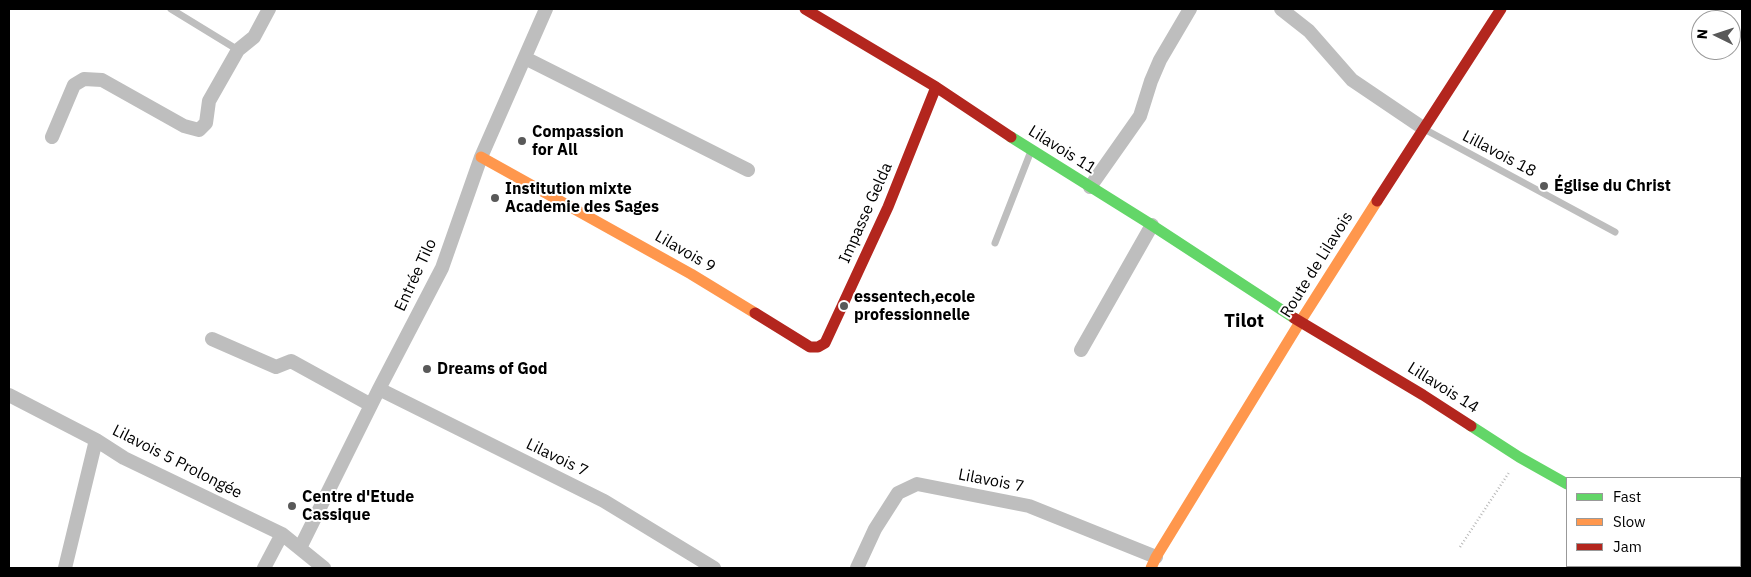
<!DOCTYPE html>
<html>
<head>
<meta charset="utf-8">
<style>
  body { margin:0 }
  #map { position:relative; width:1751px; height:577px; overflow:hidden; background:#fff; font-family:"IBM Plex Sans",sans-serif }
  canvas { display:block }
  .frame { position:absolute; inset:0; border:10px solid #000; pointer-events:none }
  .legend { position:absolute; left:1566px; top:477px; width:175px; height:90px; box-sizing:border-box; background:#fff; border:1px solid #999; margin:0; padding:6px 9px; list-style:none; font-size:15px; color:#000 }
  .legend li { display:flex; align-items:center; gap:10px; height:25px }
  .legend b { width:25px; border:1px solid #999 }
  .north { position:absolute; left:1691px; top:10px; width:50px; height:50px; box-sizing:border-box; background:#fff; border:1px solid #999; border-radius:50%; rotate:274deg; font-size:14px; font-weight:700; line-height:20px; text-align:center; color:#000 }
  .north::after { content:''; display:block; margin:auto; width:18px; height:22px; background:#595959; clip-path:polygon(50% 0,100% 100%,50% 72%,0 100%) }
</style>
</head>
<body>
<div id="map">
<canvas width="1751" height="577"></canvas>
<div class="frame"></div>
<ul class="legend">
<li><b style="height:6px;background:#63d668"></b>Fast</li>
<li><b style="height:6px;background:#ff974d"></b>Slow</li>
<li><b style="height:6px;background:#b3261e"></b>Jam</li>
</ul>
<div class="north">N</div>
</div>
<script>
const c = document.querySelector('canvas').getContext('2d');
c.lineJoin = 'round';
const poly = rows => new Path2D(rows.map(r => 'M' + r).join(''));
function trace(path, color, width, dash) { c.strokeStyle = color; c.lineWidth = width; c.lineCap = dash ? 'butt' : 'round'; c.setLineDash(dash || []); c.stroke(path); }
function write(font, color, halo, rows, align = 'center') {
  c.font = font + ' "IBM Plex Sans",sans-serif'; c.lineWidth = 4; c.setLineDash([]); c.textBaseline = 'middle'; c.strokeStyle = halo; c.fillStyle = color; for (const [text, x, y, turn = 0] of rows) {
    c.save(); c.translate(x, y); c.rotate((+turn || 0) * Math.PI / 180); c.textAlign = isNaN(turn) ? turn : align; if (halo) c.strokeText(text, 0, 0); c.fillText(text, 0, 0); c.restore();
  }
}
const path = poly([
  [1460,547,1510,471]
]);
const lane = poly([
  [171,9,238,50],
  [1426,130,1615,232],
  [995,243,1031,151]
]);
const street = poly([
  [1281,9,1309,31,1352,80,1423,128],
  [525,58,748,170],
  [52,137,74,85,84,79,102,80,184,126,199,130,206,123,209,101,238,50,254,37,269,9],
  [1090,187,1140,116,1151,81,1160,60,1190,9],
  [212,339,276,367,291,361,371,405],
  [1081,350,1152,225],
  [379,389,604,501,714,568],
  [9,395,96,440,124,458,282,534,324,568],
  [300,548,379,389,442,268,481,157,546,9],
  [1740,561,1742,562],
  [65,568,96,440],
  [264,568,282,534],
  [857,568,875,529,898,493,917,484,1029,506,1156,557]
]);
const fast = poly([
  [1011,137,1147,222,1294,318],
  [1471,426,1519,457,1567,484]
]);
const slow = poly([
  [481,157,691,274,755,313],
  [1151,568,1156,557,1300,322,1377,201]
]);
const jam = poly([
  [805,9,936,87,1011,137],
  [1377,201,1501,9],
  [755,313,810,347,818,347,825,343,888,207,936,87],
  [1294,318,1423,395,1471,426]
]);
const markers = [
  [522,141,5,"#595959"],
  [1544,186,5,"#595959"],
  [495,198,5,"#595959"],
  [844,306,5,"#595959"],
  [427,369,5,"#595959"],
  [292,506,5,"#595959"]
];
const poiNames = [
  ["Compassion",532,132],
  ["for All",532,150],
  ["Église du Christ",1554,186],
  ["Institution mixte",505,189],
  ["Academie des Sages",505,207],
  ["essentech,ecole",854,297],
  ["professionnelle",854,315],
  ["Dreams of God",437,369],
  ["Centre d'Etude",302,497],
  ["Cassique",302,515]
];
const streetNames = [
  ["Lilavois 11",1062,150,32],
  ["Lillavois 18",1499,154,28],
  ["Impasse Gelda",866,213,-66],
  ["Lilavois 9",685,252,30],
  ["Route de Lilavois",1317,265,-58],
  ["Entrée Tilo",416,275,-65],
  ["Lillavois 14",1443,388,32],
  ["Lilavois 7",557,458,26],
  ["Lilavois 5 Prolongée",177,462,27],
  ["Lilavois 7",991,481,11]
];
const quarterNames = [
  ["Tilot",1244,322]
];
trace(path, '#b9b9b9', 2.5, [1, 2.5]);
trace(lane, '#bebebe', 7);
trace(street, '#bebebe', 14);
trace(fast, '#63d668', 11);
trace(slow, '#ff974d', 11);
trace(jam, '#b3261e', 11);
for (const [x, y, r, color] of markers) { const dot = new Path2D(); dot.arc(x, y, r, 0, 2 * Math.PI); c.fillStyle = color; c.fill(dot); trace(dot, '#fff', 2); }
write('bold 16px', '#000', '#fff', poiNames, 'left');
write('16px', '#000', '#fff', streetNames);
write('bold 19px', '#000', '#fff', quarterNames);
</script>
</body>
</html>
